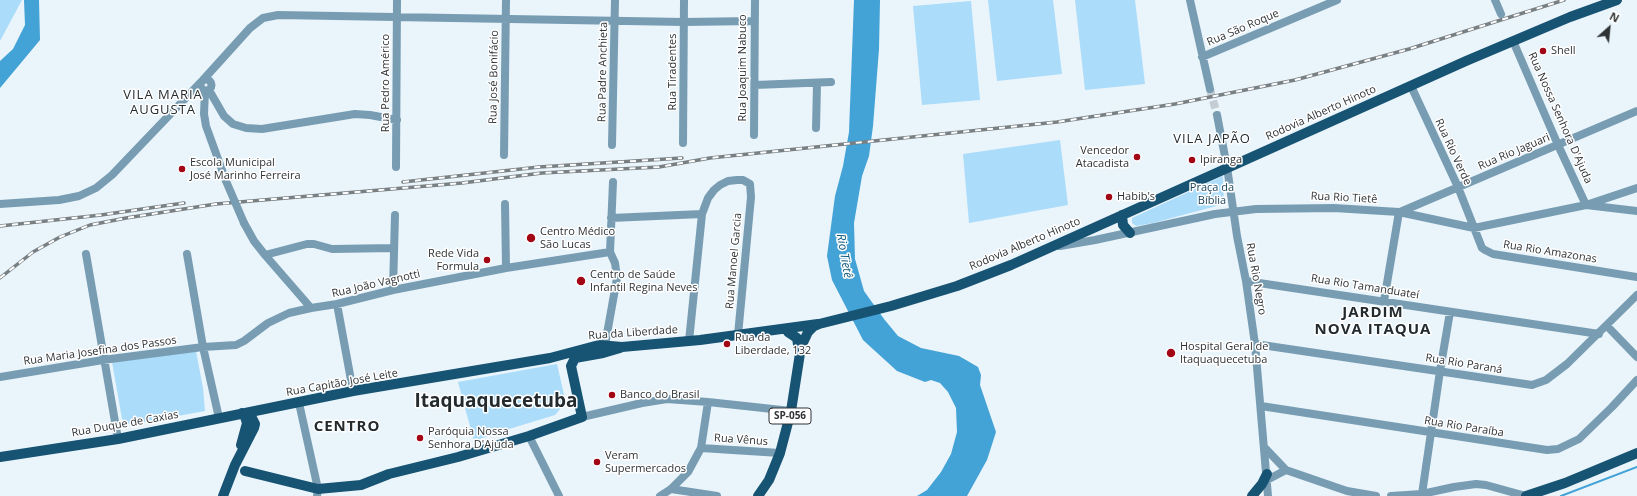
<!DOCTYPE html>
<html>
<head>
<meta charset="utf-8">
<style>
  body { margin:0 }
  #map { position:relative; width:1637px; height:496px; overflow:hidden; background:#eaf4fb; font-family:"Open Sans",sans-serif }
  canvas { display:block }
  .north { position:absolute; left:1589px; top:8px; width:40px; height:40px; -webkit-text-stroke:3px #fff; paint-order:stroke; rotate:27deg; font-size:11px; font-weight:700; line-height:16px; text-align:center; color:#2f3336 }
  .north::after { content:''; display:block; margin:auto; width:14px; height:18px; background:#2f3336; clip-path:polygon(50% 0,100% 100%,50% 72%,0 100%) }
</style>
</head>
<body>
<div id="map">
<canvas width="1637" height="496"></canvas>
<div class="north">N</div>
</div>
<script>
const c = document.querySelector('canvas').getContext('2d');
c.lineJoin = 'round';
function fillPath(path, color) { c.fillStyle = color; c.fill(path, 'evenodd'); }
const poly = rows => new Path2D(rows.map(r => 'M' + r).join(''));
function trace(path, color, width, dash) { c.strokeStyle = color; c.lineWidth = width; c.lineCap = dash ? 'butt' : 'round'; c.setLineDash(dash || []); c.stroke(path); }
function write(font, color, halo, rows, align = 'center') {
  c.font = font + ' "Open Sans",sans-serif'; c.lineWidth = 3; c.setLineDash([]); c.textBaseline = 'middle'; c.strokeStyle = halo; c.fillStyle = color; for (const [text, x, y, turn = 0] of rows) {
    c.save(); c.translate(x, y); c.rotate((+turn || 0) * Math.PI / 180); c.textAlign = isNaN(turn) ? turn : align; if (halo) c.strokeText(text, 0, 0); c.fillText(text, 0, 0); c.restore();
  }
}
const green = poly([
  [0,0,22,0,0,41],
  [988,0,1053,0,1062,74,997,81],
  [1075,0,1135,0,1145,84,1085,90],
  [971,1,980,100,922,105,913,6],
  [1060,140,1068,205,969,223,963,154],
  [1223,176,1224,204,1153,223,1136,226,1132,223,1132,218],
  [196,351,203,388,205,411,134,424,126,424,122,419,112,362],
  [557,364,565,399,562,407,555,415,509,429,474,441,458,382]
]);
const water = poly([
  [24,0,39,0,40,40,0,88,0,61,13,49,25,25],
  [854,0,880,0,879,49,873,126,869,156,862,176,854,223,855,259,864,291,884,319,898,336,921,348,959,356,978,367,981,375,980,385,996,432,987,460,967,496,917,496,927,490,941,472,951,454,957,432,956,408,948,392,940,383,931,380,925,382,897,371,863,340,832,280,827,256,835,196,843,166,849,132]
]);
const stream = poly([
  [1561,496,1637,467]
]);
const minorTunnel = poly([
  [1210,89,1217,115]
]);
const minor = poly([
  [1190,0,1210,89],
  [1495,0,1501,14],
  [1513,41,1558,145,1586,205,1637,211],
  [1202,57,1337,0],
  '200.5 85a5.5 5.5 0 1 1 11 0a5.5 5.5 0 1 1-11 0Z',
  [203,80,250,28,263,18,278,15,684,22,755,21],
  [755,85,831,82],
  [1411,86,1458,187,1482,248,1485,250,1493,254,1637,277],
  [209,90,224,116,233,124,246,128,262,129,355,114,370,115,397,120],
  [205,91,204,114,206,126,226,181],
  [1217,115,1227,167,1237,236,1246,281,1255,344,1268,496],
  [816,128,817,84],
  [754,135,755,0],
  [683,143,684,0],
  [612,145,615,0],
  [504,155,506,0],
  [396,167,397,0],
  [0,204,59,200,79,196,96,188,112,175,201,82],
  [505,204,506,268],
  [1400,212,1637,111],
  [611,218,702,214,708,198,714,190,720,185,728,181,737,180,743,180,750,184,751,197,738,335],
  [244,223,254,241,265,255,311,308],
  [1060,246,1095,240,1215,214,1256,209,1334,208,1399,212,1474,228,1586,205,1637,188],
  [86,254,118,439],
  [187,254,203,347,219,418],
  [265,255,307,244,314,244,332,249,394,248],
  [1246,281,1599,334],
  [393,290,395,215],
  [1384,301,1399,212],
  [337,304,353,391],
  [1607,326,1637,357],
  [689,341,702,214],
  [1255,344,1532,385,1546,380,1567,364,1637,295],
  [605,345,617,278,615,263,610,252,613,182],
  [0,377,103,360,203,347,236,345,244,341,268,323,289,313,311,308,337,304,393,290,506,268,610,252],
  [299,403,318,489,317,496],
  [1261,406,1547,450,1558,449,1579,439,1612,407,1637,380],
  [582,417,642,403,667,399,708,402,791,411],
  [529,436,559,496],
  [701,448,780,453],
  [1265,448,1286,470,1347,491,1376,496],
  [1267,480,1286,470],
  [671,489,717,496],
  [1422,494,1440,371,1450,312],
  [660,496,671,489,688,472,701,448,708,402],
  [1391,496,1422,494,1454,487,1476,484,1486,485,1526,496]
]);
const major = poly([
  [1122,215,1123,225,1130,233],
  [788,332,797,338,799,351],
  [241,445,247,423,245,417,242,413],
  [0,457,118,439,353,391,550,358,599,345,622,347,700,340,818,324],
  [245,471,318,489,361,485,389,474,458,457,529,436,582,417,571,366,575,358,603,353,620,348],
  [223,496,235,465,254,428,255,424,252,418],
  [758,496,769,480,780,453,791,411,801,347,808,332,814,326,819,324,891,306,957,286,1011,265,1466,61,1570,17,1617,0],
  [1252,496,1262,484,1267,474],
  [1526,496,1565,483,1637,453]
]);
const rail = poly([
  [403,182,539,167,682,158],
  [0,226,101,215,184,203],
  [0,278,33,252,60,237,90,225,126,218,216,204,462,183,542,173,659,167,710,158,1057,122,1175,104,1295,80,1409,49,1564,0]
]);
const minorBridge = poly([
  [226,181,244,223]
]);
const markers = [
  [1543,51,4,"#a20615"],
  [1137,157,4,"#a20615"],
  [1192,160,4,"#a20615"],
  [182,169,4,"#a20615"],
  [1109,197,4,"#a20615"],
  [531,238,5,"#a20615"],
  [487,260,4,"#a20615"],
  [581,281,5,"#a20615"],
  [727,344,4,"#a20615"],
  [1171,353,5,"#a20615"],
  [612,395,4,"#a20615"],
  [420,438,4,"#a20615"],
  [597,462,4,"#a20615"]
];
const shields = [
  [790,416,42]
];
const shieldNames = [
  ["SP-056",790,416]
];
const streetNames = [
  ["Rua São Roque",1243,28,-23],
  ["Rua Joaquim Nabuco",743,68,-90],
  ["Rua Padre Anchieta",603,72,-89],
  ["Rua Tiradentes",673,72,-90],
  ["Rua José Bonifácio",494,77,-89],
  ["Rua Pedro Américo",386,83,-90],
  ["Rodovia Alberto Hinoto",1321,113,-24],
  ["Rua Nossa Senhora D'Ajuda",1560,118,66],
  ["Rua Rio Verde",1453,152,65],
  ["Rua Rio Jaguari",1514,152,-23],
  ["Rua Rio Tietê",1344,198,3],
  ["Rodovia Alberto Hinoto",1025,244,-23],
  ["Rua Rio Amazonas",1550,252,9],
  ["Rua Manoel Garcia",734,261,-85],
  ["Rua Rio Negro",1256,279,80],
  ["Rua João Vagnotti",376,284,-13],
  ["Rua Rio Tamanduateí",1365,287,9],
  ["Rua da Liberdade",633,333,-4],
  ["Rua Maria Josefina dos Passos",100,351,-8],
  ["Rua Rio Paraná",1464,364,9],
  ["Rua Capitão José Leite",342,383,-10],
  ["Rua Duque de Caxias",125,424,-10],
  ["Rua Rio Paraíba",1464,427,9],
  ["Rua Vênus",741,440,4]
];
const poiNames = [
  ["Shell",1551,51],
  ["Vencedor",1129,151,"right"],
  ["Atacadista",1129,164,"right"],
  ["Ipiranga",1200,160],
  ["Escola Municipal",190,163],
  ["José Marinho Ferreira",190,176],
  ["Habib's",1117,197],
  ["Centro Médico",540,232],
  ["São Lucas",540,245],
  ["Rede Vida",479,254,"right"],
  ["Formula",479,267,"right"],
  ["Centro de Saúde",590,275],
  ["Infantil Regina Neves",590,288],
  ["Rua da",735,338],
  ["Liberdade, 132",735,351],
  ["Hospital Geral de",1180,347],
  ["Itaquaquecetuba",1180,360],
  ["Banco do Brasil",620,395],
  ["Paróquia Nossa",428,432],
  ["Senhora D'Ajuda",428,445],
  ["Veram",605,456],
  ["Supermercados",605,469]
];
const parkNames = [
  ["Praça da",1212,188],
  ["Bíblia",1212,201]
];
const waterNames = [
  ["Rio Tietê",844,256,80]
];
const quarterNames = [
  ["VILA MARIA",163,95],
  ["AUGUSTA",163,110],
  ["VILA JAPÃO",1212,139]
];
const districtNames = [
  ["JARDIM",1373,313],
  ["NOVA ITAQUA",1373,330],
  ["CENTRO",347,427]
];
const townNames = [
  ["Itaquaquecetuba",496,402]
];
fillPath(green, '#abdcfa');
fillPath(water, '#43a2d6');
trace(stream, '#43a2d6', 2);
trace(minorTunnel, '#c5cdd4', 8, [8, 4]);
trace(minor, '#789db3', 8);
trace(major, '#175373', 10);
trace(rail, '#798084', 3.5);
trace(rail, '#fff', 2, [6]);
trace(minorBridge, '#789db3', 8);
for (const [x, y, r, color] of markers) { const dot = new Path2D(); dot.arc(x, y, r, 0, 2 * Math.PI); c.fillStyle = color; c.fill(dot); trace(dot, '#fff', 1.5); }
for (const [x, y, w] of shields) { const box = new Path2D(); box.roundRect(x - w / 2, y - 8, w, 16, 3); c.fillStyle = '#fff'; c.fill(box); trace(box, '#2f3336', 1); }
write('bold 10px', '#2f3336', null, shieldNames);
write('11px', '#2f3336', '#fff', streetNames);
write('11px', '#2f3336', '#fff', poiNames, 'left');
write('11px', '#1c445a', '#fff', parkNames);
write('italic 12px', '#0b5679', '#fff', waterNames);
c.letterSpacing = '1px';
write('13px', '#232b2f', '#fff', quarterNames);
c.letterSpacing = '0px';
c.letterSpacing = '1px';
write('bold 15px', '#232b2f', '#fff', districtNames);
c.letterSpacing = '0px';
write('bold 19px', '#232b2f', '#fff', townNames);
</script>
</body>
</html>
